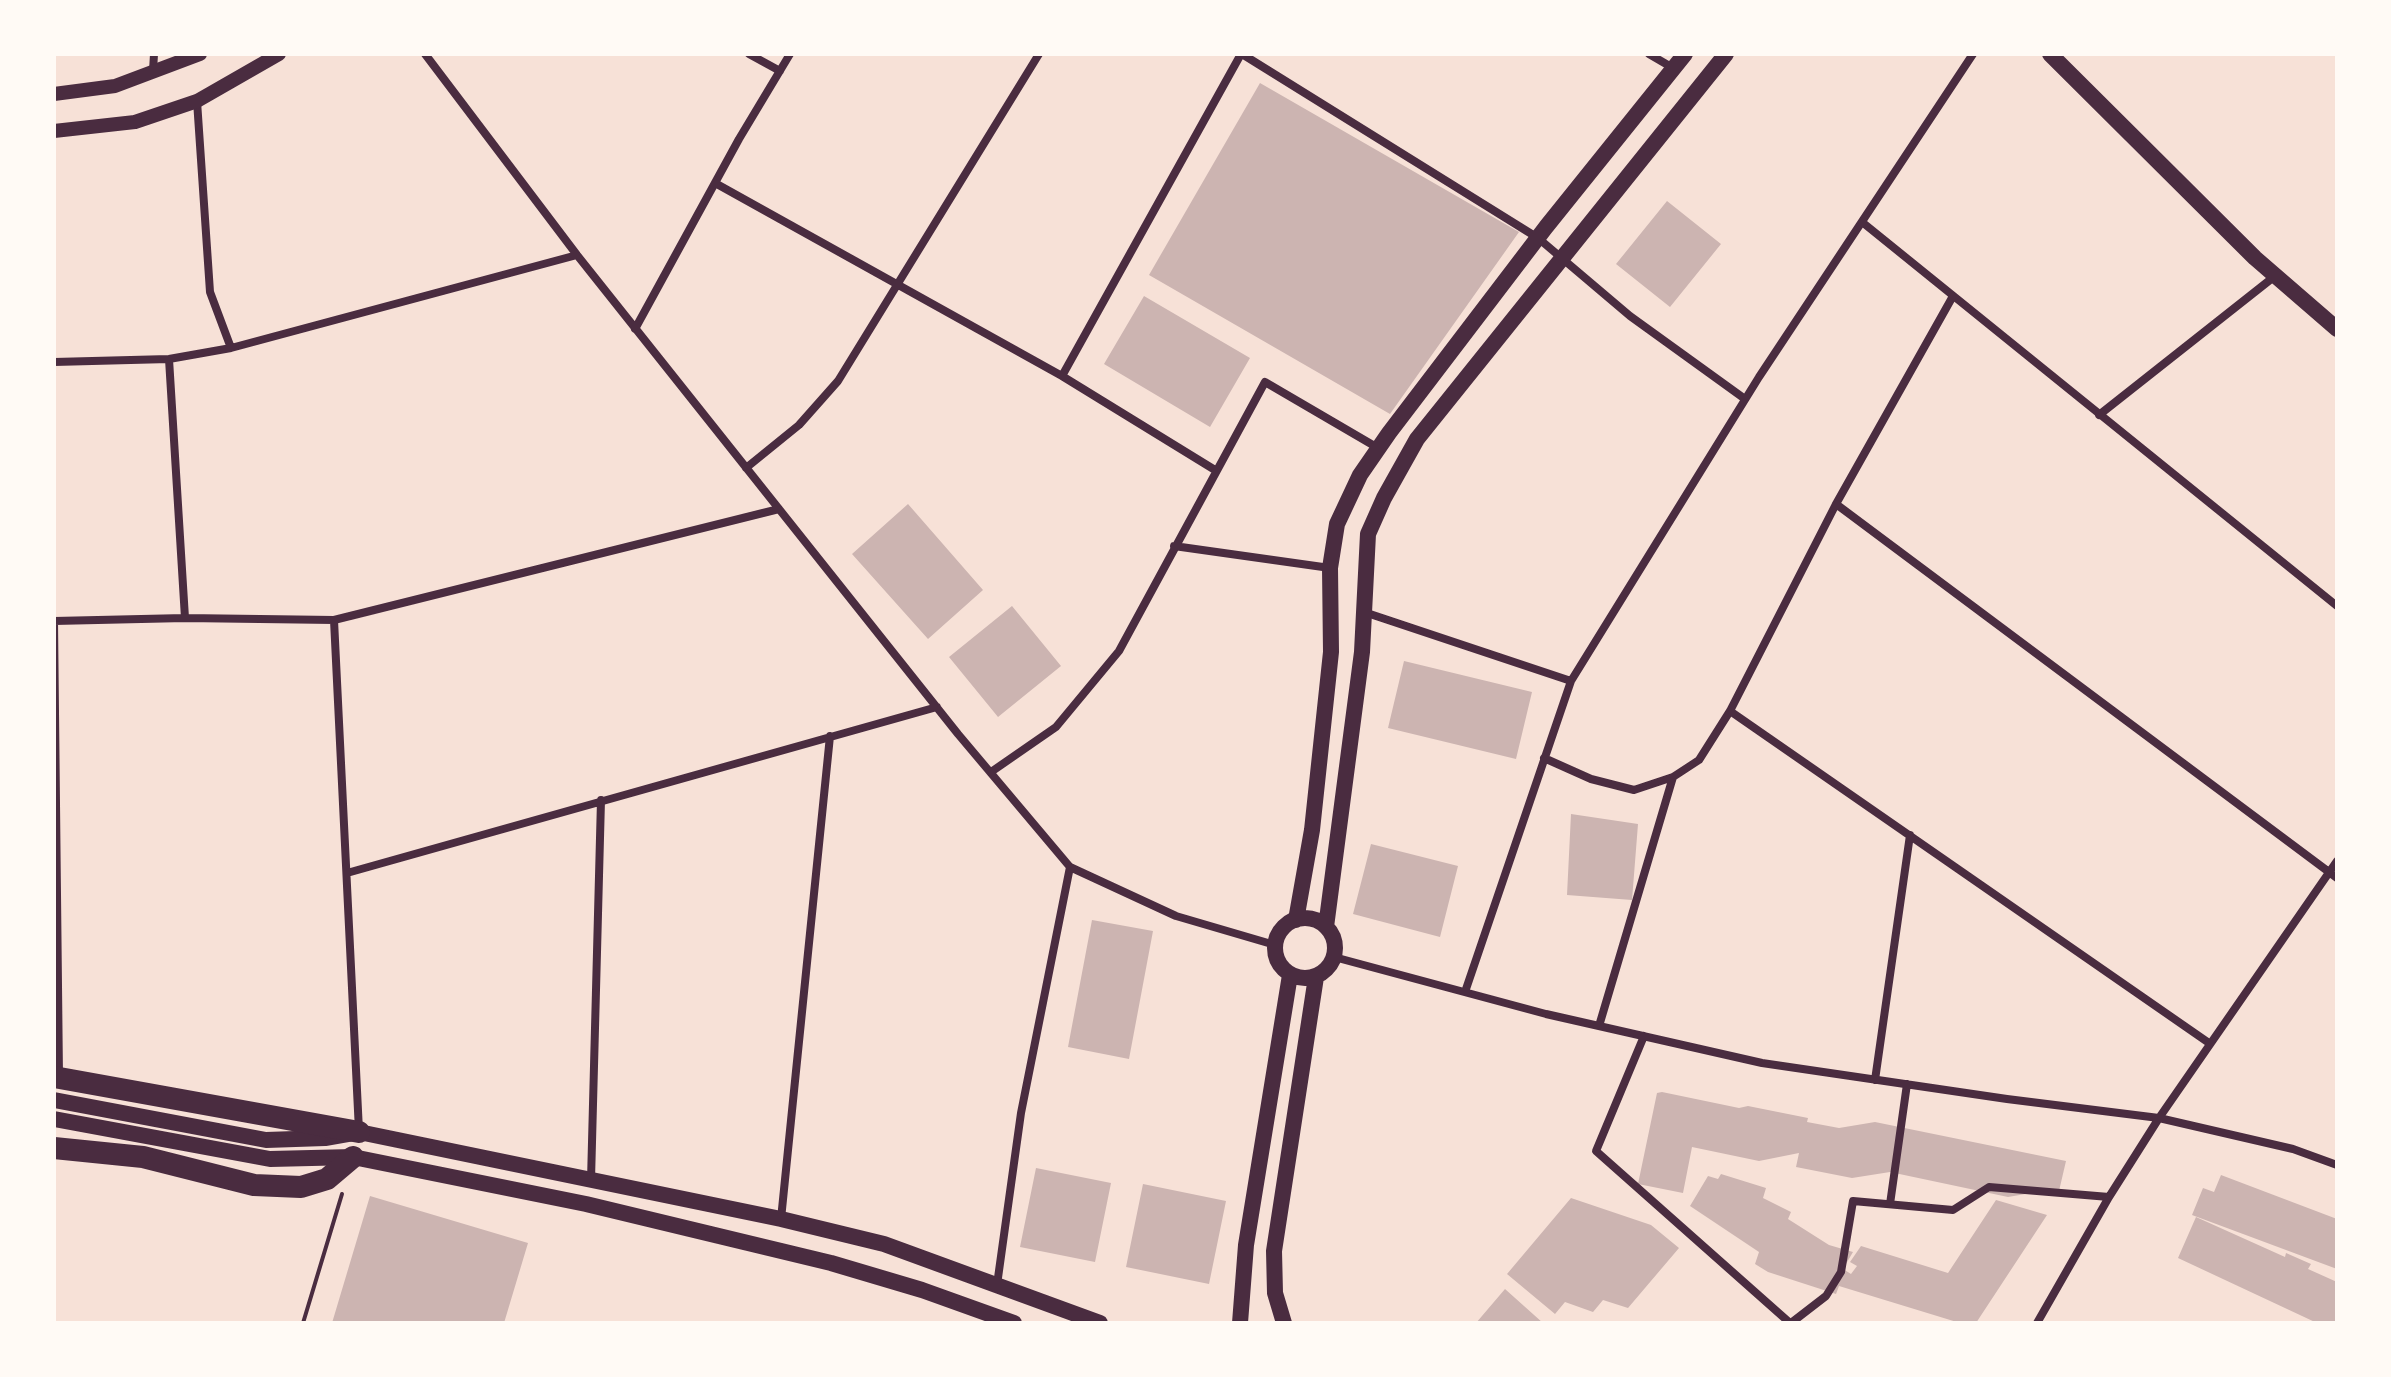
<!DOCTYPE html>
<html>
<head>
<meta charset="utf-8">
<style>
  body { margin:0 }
  #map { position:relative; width:2391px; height:1377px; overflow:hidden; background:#f7e1d7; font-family:Montserrat,sans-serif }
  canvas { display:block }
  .frame { position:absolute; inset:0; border:56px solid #fffaf5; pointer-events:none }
</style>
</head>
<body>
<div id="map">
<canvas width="2391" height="1377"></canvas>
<div class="frame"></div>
</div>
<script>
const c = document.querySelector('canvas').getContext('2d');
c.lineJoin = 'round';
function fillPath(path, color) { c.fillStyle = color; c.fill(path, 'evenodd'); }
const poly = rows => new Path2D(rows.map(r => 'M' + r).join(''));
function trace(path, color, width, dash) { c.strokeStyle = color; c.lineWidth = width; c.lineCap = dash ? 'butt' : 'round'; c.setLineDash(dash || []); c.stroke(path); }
const building = poly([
  [1260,83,1519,232,1390,414,1149,275],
  [1667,201,1721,244,1670,307,1616,264],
  [1144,296,1250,358,1210,427,1104,364],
  [908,504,983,590,928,639,852,554],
  [1012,606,1061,666,998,717,949,657],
  [1404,661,1532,692,1516,759,1388,728],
  [1571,814,1638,824,1632,900,1567,895],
  [1371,844,1458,866,1440,937,1353,914],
  [1092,920,1153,931,1129,1059,1068,1047],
  [1662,1092,1739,1108,1748,1106,1808,1118,1807,1122,1839,1128,1875,1122,2066,1161,2059,1191,2043,1191,2008,1197,1890,1172,1852,1178,1796,1167,1799,1153,1759,1161,1692,1147,1683,1193,1638,1184,1657,1093],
  [1036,1168,1111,1183,1095,1262,1020,1247],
  [1721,1174,1766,1188,1763,1198,1791,1212,1788,1219,1829,1245,1853,1252,1843,1269,1851,1274,1857,1266,1850,1262,1861,1246,1948,1273,1996,1200,2047,1215,1976,1323,1960,1323,1839,1286,1836,1294,1768,1272,1755,1264,1759,1252,1690,1206,1708,1176,1718,1179],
  [2221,1175,2337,1219,2337,1269,2192,1215,2203,1188,2214,1192],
  [1143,1184,1226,1201,1209,1284,1126,1267],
  [370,1196,528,1243,504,1323,332,1323],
  [1571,1198,1651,1225,1679,1248,1628,1308,1603,1300,1593,1312,1565,1302,1555,1314,1507,1274],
  [2196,1217,2285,1257,2286,1253,2311,1264,2308,1269,2337,1282,2337,1323,2317,1323,2178,1258],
  [1505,1289,1543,1323,1476,1323]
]);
const path = poly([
  [303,1323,342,1194]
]);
const minor = poly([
  [425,54,577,255,958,734,1070,867,1176,916,1275,945],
  [749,54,780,71],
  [1242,54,1538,238,1630,316,1745,399],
  [1649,54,1673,68],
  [153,71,154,54],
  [197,101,210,292,231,348],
  [715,183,1062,376,1215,470],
  [1862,222,2337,606],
  [635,329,739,139,790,54],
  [169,359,185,618],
  [54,362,169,359,231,348,577,255],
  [1062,376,1241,54],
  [2099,415,2275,276],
  [746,468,799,425,838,381,1039,54],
  [1836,504,2337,878],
  [1174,546,1330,568],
  [1364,612,1571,681],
  [334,620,359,1131],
  [54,621,185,618,334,620,779,509],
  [54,621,59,1076],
  [1730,711,2209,1043],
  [1544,758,1591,779,1634,790,1673,777,1699,760,1730,711,1836,504,1953,296],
  [991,772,1056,727,1119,651,1265,382,1378,448],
  [347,873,937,707],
  [1334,957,1546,1014,1762,1063,2007,1099,2159,1118,2293,1149,2337,1165],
  [1465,992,1571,681,1759,377,1973,54],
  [1599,1026,1673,777],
  [1644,1036,1596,1151,1790,1323],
  [1875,1080,1910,835],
  [591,1180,601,800],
  [1890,1204,1907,1084],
  [781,1219,830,736],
  [997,1285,1021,1113,1070,867],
  [1791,1323,1826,1296,1841,1272,1853,1201,1953,1210,1989,1187,2109,1197],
  [2037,1323,2109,1197,2159,1118,2337,861]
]);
const tertiary = poly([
  [54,94,115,86,200,54],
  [54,131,135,122,197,101,279,54]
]);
const secondary = poly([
  [2050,54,2255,258,2337,329],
  '1275 948a30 30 0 1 1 60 0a30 30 0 1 1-60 0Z',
  [1296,920,1312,830,1331,652,1330,568,1337,524,1360,475,1389,433,1546,227,1685,54],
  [1326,927,1362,652,1368,534,1384,498,1417,439,1726,54],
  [54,1100,266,1140,325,1138,359,1132,781,1219,884,1244,1100,1323],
  [54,1119,270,1159,353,1157,586,1204,831,1263,922,1290,1014,1323],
  [1240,1323,1246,1245,1290,975],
  [1284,1323,1275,1293,1274,1251,1316,977]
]);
const trunk = poly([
  [54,1077,359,1132],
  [54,1148,143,1157,254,1185,301,1187,327,1179,353,1157]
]);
fillPath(building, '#ccb4b1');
trace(path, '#4a2c40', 4);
trace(minor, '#4a2c40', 8);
trace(tertiary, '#4a2c40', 14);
trace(secondary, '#4a2c40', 16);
trace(trunk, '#4a2c40', 22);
</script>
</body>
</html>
